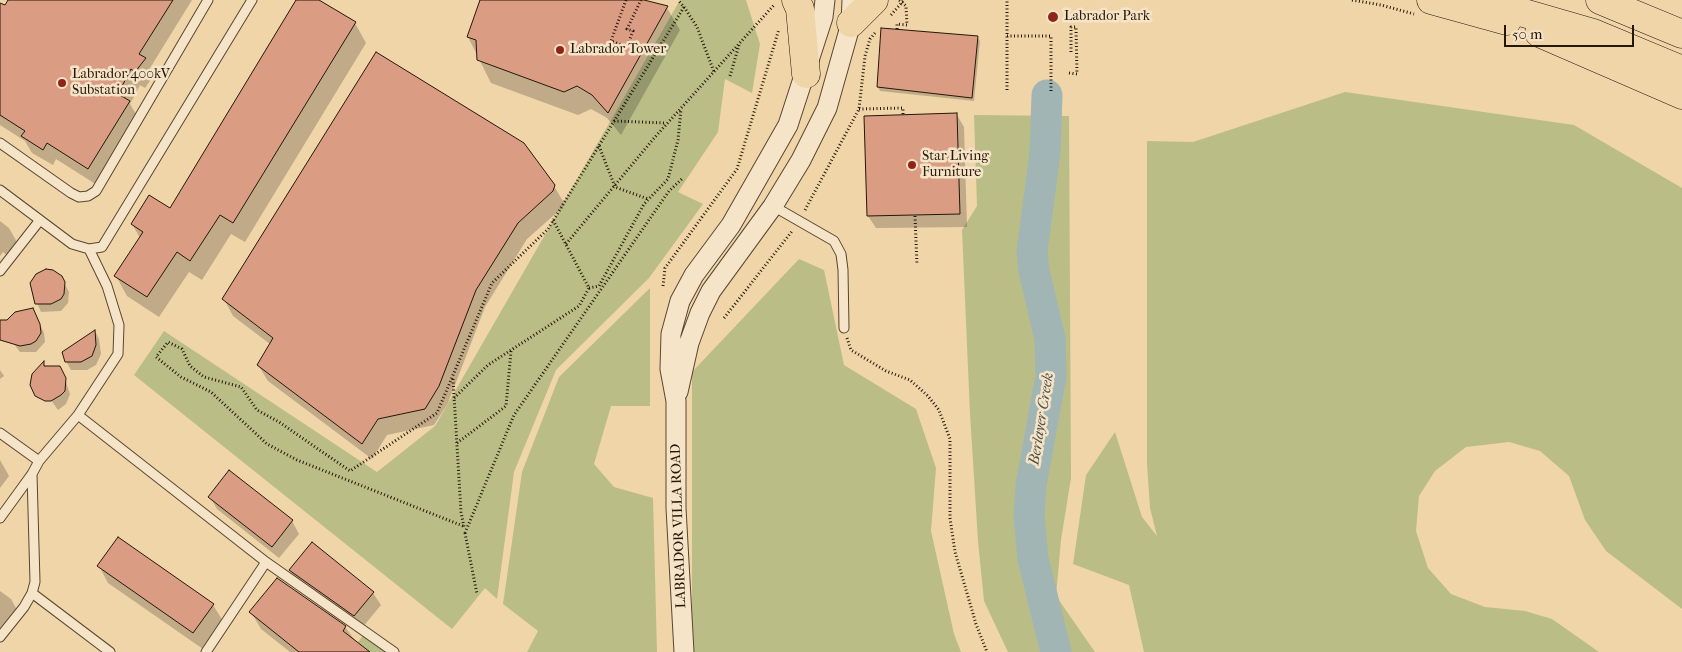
<!DOCTYPE html>
<html>
<head>
<meta charset="utf-8">
<style>
  body { margin:0 }
  #map { position:relative; width:1682px; height:652px; overflow:hidden; background:#f0d5a9; font-family:"IM FELL French Canon",serif }
  canvas { display:block }
  .scale { position:absolute; left:1504px; top:25px; width:130px; height:22px; box-sizing:border-box; border:2px solid #251709; border-top:0; padding-left:6px; font-size:15px; line-height:18px; white-space:nowrap; color:#251709; -webkit-text-stroke:4px #f5e4c7; paint-order:stroke }
</style>
</head>
<body>
<div id="map">
<canvas width="1682" height="652"></canvas>
<div class="scale">50 m</div>
</div>
<script>
const c = document.querySelector('canvas').getContext('2d');
c.lineJoin = 'round';
function fillPath(path, color) { c.fillStyle = color; c.fill(path, 'evenodd'); }
const poly = rows => new Path2D(rows.map(r => 'M' + r).join(''));
function trace(path, color, width, dash) { c.strokeStyle = color; c.lineWidth = width; c.lineCap = dash ? 'butt' : 'round'; c.setLineDash(dash || []); c.stroke(path); }
function write(font, color, halo, rows, align = 'center') {
  c.font = font + ' "IM FELL French Canon",serif'; c.lineWidth = 5; c.setLineDash([]); c.textBaseline = 'middle'; c.strokeStyle = halo; c.fillStyle = color; for (const [text, x, y, turn = 0] of rows) {
    c.save(); c.translate(x, y); c.rotate((+turn || 0) * Math.PI / 180); c.textAlign = isNaN(turn) ? turn : align; if (halo) c.strokeText(text, 0, 0); c.fillText(text, 0, 0); c.restore();
  }
}
const green = poly([
  [680,0,746,0,760,44,752,93,725,79,718,132,678,192,703,204,649,278,556,370,514,472,497,599,485,588,452,629,134,375,164,331,377,472,435,426],
  [1345,92,1574,125,1682,188,1682,609,1606,551,1585,520,1569,476,1540,451,1509,442,1466,447,1435,471,1419,496,1416,531,1428,568,1451,594,1485,607,1525,611,1552,619,1599,652,1144,652,1129,585,1073,564,1086,475,1115,432,1142,517,1157,536,1150,508,1147,464,1147,141,1193,142],
  [974,115,1069,116,1071,478,1061,540,1056,596,1095,652,1008,652,984,601,978,541,970,414,962,230,977,206],
  [799,259,824,270,844,365,916,409,936,468,931,531,954,634,961,652,692,652,692,372],
  [650,288,650,406,611,406,594,464,614,487,653,498,657,652,527,652,538,631,503,604,522,472,559,377],
  [364,634,388,652,351,652]
]);
const shadow = poly([
  [9,0,192,0,150,68,154,75,145,88,140,85,130,104,139,119,97,185,56,159,53,165,32,153,25,141,0,125,0,4,5,7],
  [298,0,317,0,355,23,366,43,245,242,231,234,202,280,189,272,159,317,127,296,116,276,140,238,132,224,170,210],
  [481,0,643,0,667,8,680,30,621,135,607,118,591,109,578,115,491,83,468,37],
  [977,37,980,41,974,101,880,91,878,87],
  [957,115,964,127,967,227,876,228,868,216],
  [554,186,564,203,562,208,527,239,485,307,448,403,434,425,387,435,372,459,268,381,258,365,270,344,233,316,224,299],
  [0,221,9,228,18,244,9,257,3,252,0,256],
  [37,274,61,277,69,292,68,303,61,311,41,312,31,289],
  [37,318,44,333,45,342,36,352,20,352,8,336],
  [95,331,99,339,101,354,96,365,87,370,71,370,66,361],
  [0,370,4,376,0,379],
  [64,376,70,394,66,404,58,410,39,383],
  [0,460,9,476,0,488],
  [210,497,292,521,299,534,279,558,217,509],
  [99,566,213,605,223,621,203,649,108,583],
  [290,571,373,593,381,605,362,628,298,583],
  [0,591,11,599,18,612,0,636],
  [251,612,345,627,364,652,290,652,261,629]
]);
const river = poly([
  [1047,95,1045,153,1032,251,1034,271,1050,339,1051,376,1031,485,1029,516,1033,559,1056,652]
]);
const building = poly([
  [8,0,173,0,139,54,146,58,135,72,131,69,118,94,130,101,88,169,47,143,43,150,21,136,25,131,0,115,0,3,5,5,8,0],
  [296,0,319,0,356,22,233,223,220,215,190,261,177,252,147,297,114,276,143,232,131,224,149,195,170,208,296,0],
  [480,0,644,0,668,6,608,113,592,95,577,86,564,92,477,60,476,40,467,37,480,0],
  [881,28,978,36,972,98,877,87,881,28],
  [376,52,524,143,555,185,553,191,518,223,476,290,439,386,425,409,378,419,362,444,257,365,273,338,222,299,376,52],
  [957,113,960,214,867,216,864,116,957,113],
  [46,269,53,270,62,276,65,282,64,294,61,299,51,304,35,304,30,283,36,274,46,269],
  [33,308,40,324,41,333,36,341,31,344,20,346,0,340,0,320,7,320,15,312,33,308],
  [95,330,96,345,92,356,81,362,65,362,62,352,95,330],
  [44,361,44,366,60,366,66,378,65,391,61,395,51,401,45,401,35,396,30,385,32,374,44,361],
  [229,470,293,520,272,547,208,497,229,470],
  [118,537,214,604,193,633,97,566,118,537],
  [312,542,374,592,354,616,289,570,312,542],
  [277,578,346,626,343,631,370,652,299,652,249,612,277,578]
]);
const path = poly([
  [626,0,611,41,627,47,633,31,627,29,641,0],
  [1352,0,1381,5,1414,14],
  [684,7,697,27,714,72],
  [891,15,904,0],
  [897,29,897,24,907,25,906,6,899,0],
  [1007,36,1051,36,1051,91],
  [1069,73,1077,74,1076,27,1071,27,1071,52],
  [730,76,739,45],
  [1007,90,1007,0],
  [859,109,903,108,903,114],
  [614,121,666,123],
  [599,146,615,187,648,199],
  [805,210,859,109,865,56,870,39,875,33],
  [915,216,917,265],
  [566,244,655,137,774,5],
  [663,286,665,268,737,169,779,29],
  [589,288,599,286,644,204,668,179,678,140,681,109],
  [724,318,793,230],
  [847,338,851,350,886,371,910,380,928,396,939,410,950,439,950,518,955,552,976,624,987,652],
  [453,379,461,512,464,527],
  [454,398,488,365,579,306,589,288,553,220],
  [457,443,506,406,511,351],
  [463,526,297,460,267,444,211,392,181,377,156,357,168,342,182,349,190,366,204,377,241,387,257,410,279,422,350,471,437,413,492,283,548,229,684,7,678,0],
  [465,533,514,415,669,191,683,178],
  [465,533,477,594]
]);
const lane = poly([
  [0,143,71,193,79,197,88,196,96,191,208,0],
  [0,190,72,244,89,249,102,247,252,0],
  [773,206,834,241,841,254,843,270,844,328],
  [0,271,40,220],
  [78,415,266,562,394,652],
  [0,433,39,461],
  [0,518,32,474,39,461,78,415,118,354,119,325,107,286,89,249],
  [32,593,110,652],
  [0,637,24,607,32,593,35,582,32,474],
  [206,652,266,562]
]);
const street = poly([
  [678,392,689,343,700,313,711,291,773,206,801,160,827,108,851,23,852,0],
  [684,652,676,508,676,401,670,369,671,334,680,301,694,275,731,225,788,125,823,17,825,0]
]);
const primary = poly([
  [796,0,800,9,806,74],
  [1431,0,1507,21],
  [851,23,874,0]
]);
const highway = poly([
  [1479,0,1593,33,1682,70],
  [1600,0,1682,34],
  [1539,33,1682,95]
]);
const markers = [
  [1053,17,6,"#8f2418"],
  [560,50,5,"#8f2418"],
  [62,83,5,"#8f2418"],
  [912,165,5,"#8f2418"]
];
const poiNames = [
  ["Labrador Park",1064,17],
  ["Labrador Tower",570,50],
  ["Labrador 400kV",72,75],
  ["Substation",72,91],
  ["Star Living",922,157],
  ["Furniture",922,173]
];
const streetNames = [
  ["LABRADOR VILLA ROAD",679,526,-92]
];
const waterNames = [
  ["Berlayer Creek",1042,419,-81]
];
fillPath(green, '#bbbd87');
fillPath(shadow, '#0003');
trace(river, '#a1b5b5', 31);
fillPath(building, '#db9c84');
trace(building, '#251709', 1);
trace(lane, '#584631', 11);
trace(street, '#584631', 21);
trace(primary, '#251709', 29);
trace(highway, '#251709', 29);
trace(path, '#251709', 3, [1, 2.5]);
trace(lane, '#f5e4c7', 9);
trace(street, '#f5e4c7', 19);
trace(primary, '#f0d5a9', 28);
trace(highway, '#f0d5a9', 28);
for (const [x, y, r, color] of markers) { const dot = new Path2D(); dot.arc(x, y, r, 0, 2 * Math.PI); c.fillStyle = color; c.fill(dot); trace(dot, '#f5e4c7', 2); }
write('14px', '#251709', '#f5e4c7', poiNames, 'left');
write('14px', '#251709', '#f5e4c7', streetNames);
write('italic 15px', '#504e45', '#f5e4c7', waterNames);
</script>
</body>
</html>
